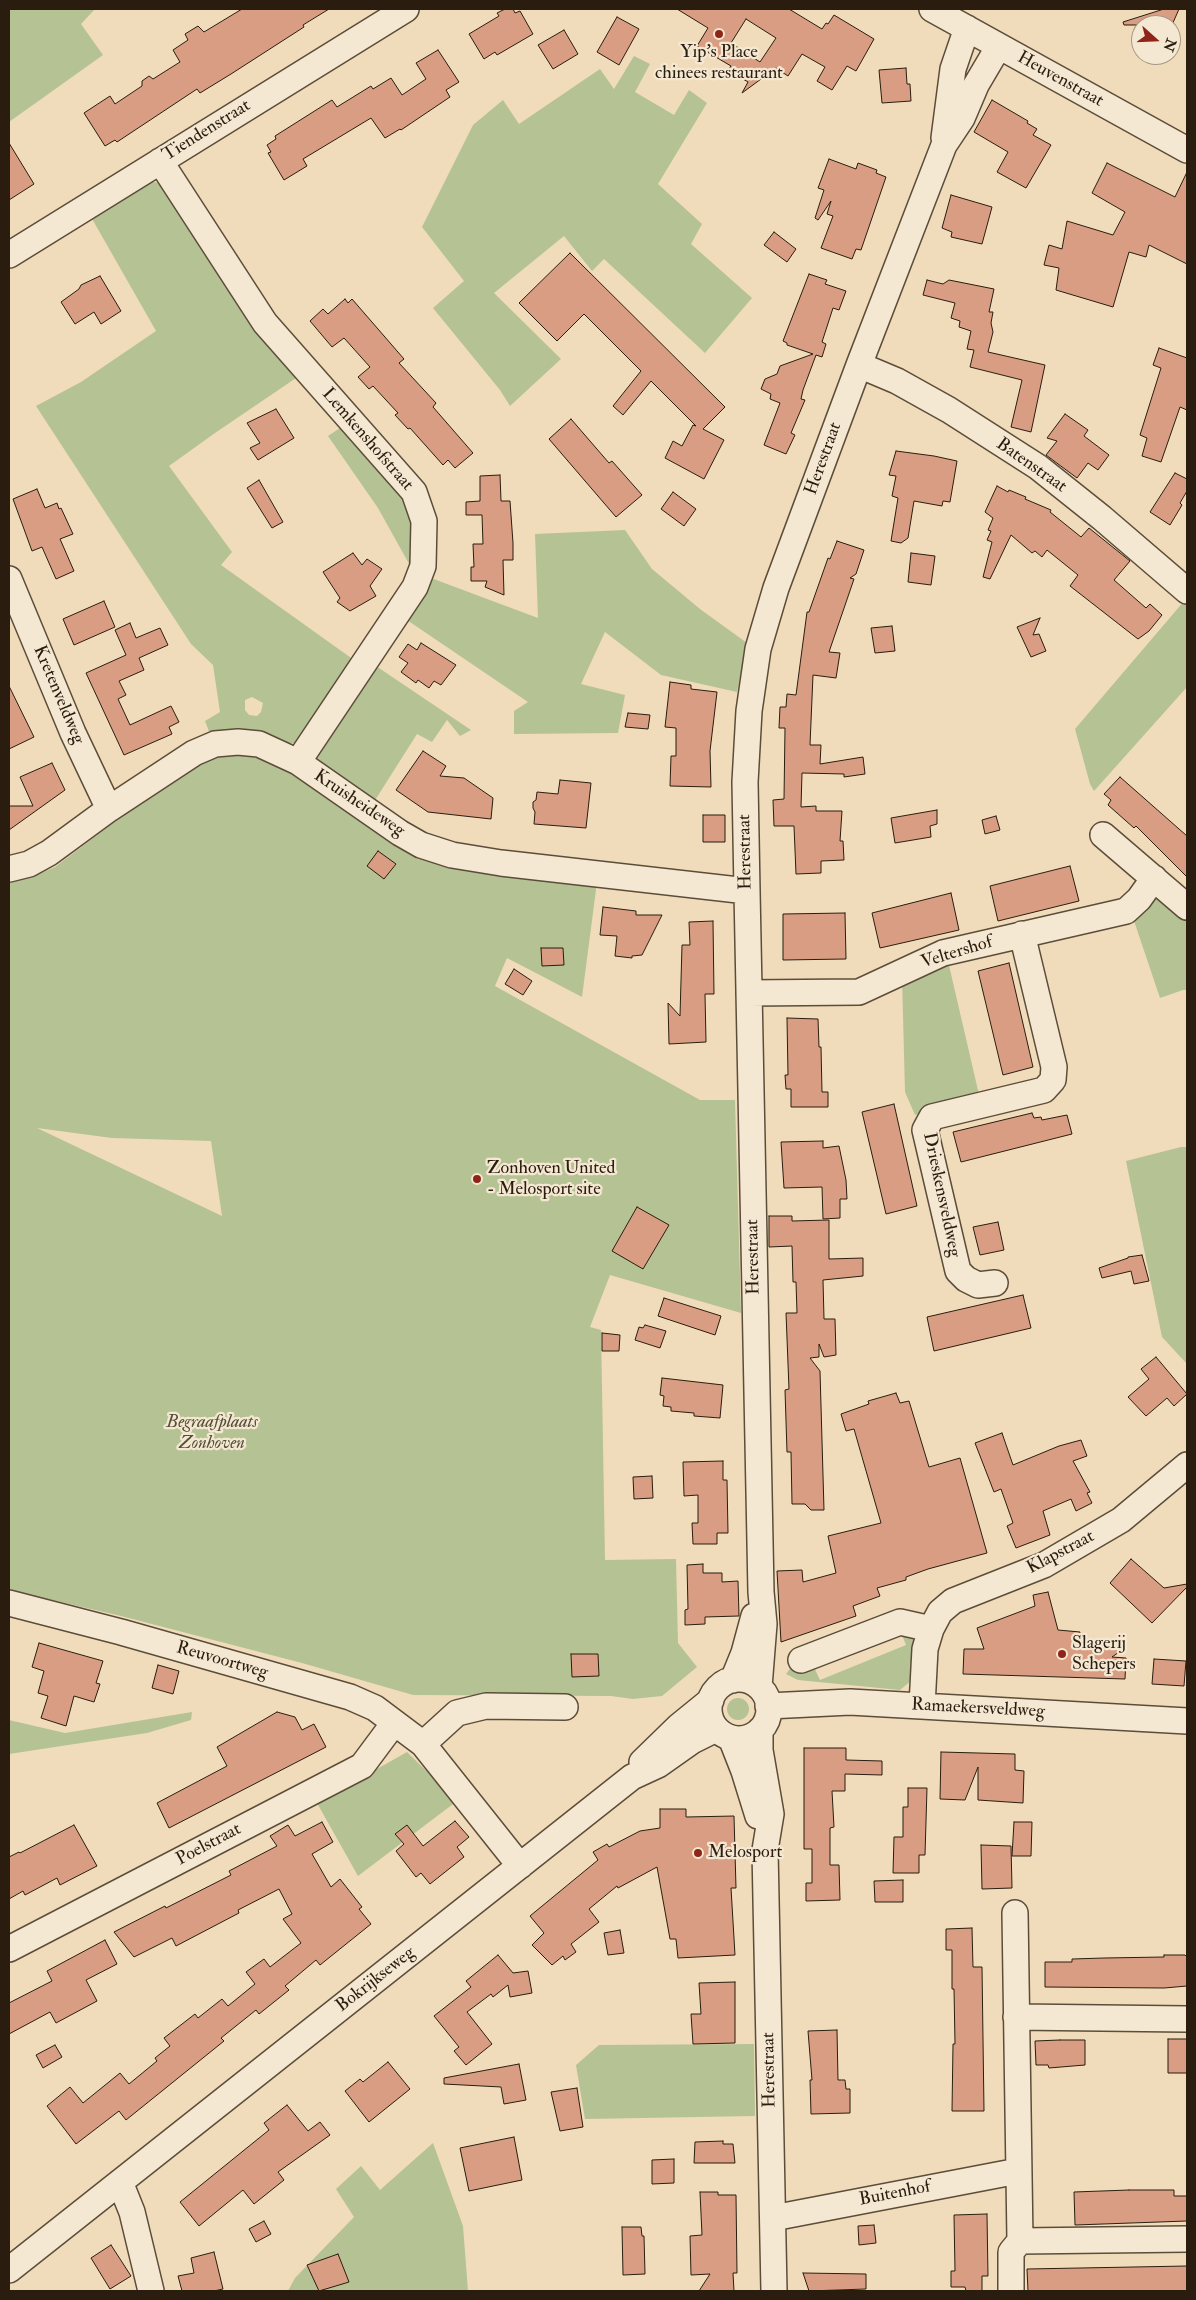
<!DOCTYPE html>
<html>
<head>
<meta charset="utf-8">
<style>
  body { margin:0 }
  #map { position:relative; width:1196px; height:2300px; overflow:hidden; background:#f0dcba; font-family:"IM FELL Double Pica",serif }
  canvas { display:block }
  .frame { position:absolute; inset:0; border:10px solid #2a1d0f; pointer-events:none }
  .north { position:absolute; left:1131px; top:15px; width:50px; height:50px; box-sizing:border-box; background:#f5e8d2; border:1px solid #a49784; border-radius:50%; rotate:110deg; font-size:14px; font-weight:700; line-height:20px; text-align:center; color:#2a1d0f }
  .north::after { content:''; display:block; margin:auto; width:18px; height:22px; background:#8f2418; clip-path:polygon(50% 0,100% 100%,50% 72%,0 100%) }
</style>
</head>
<body>
<div id="map">
<canvas width="1196" height="2300"></canvas>
<div class="frame"></div>
<div class="north">N</div>
</div>
<script>
const c = document.querySelector('canvas').getContext('2d');
c.lineJoin = 'round';
function fillPath(path, color) { c.fillStyle = color; c.fill(path, 'evenodd'); }
const poly = rows => new Path2D(rows.map(r => 'M' + r).join(''));
function trace(path, color, width, dash) { c.strokeStyle = color; c.lineWidth = width; c.lineCap = dash ? 'butt' : 'round'; c.setLineDash(dash || []); c.stroke(path); }
function write(font, color, halo, rows, align = 'center') {
  c.font = font + ' "IM FELL Double Pica",serif'; c.lineWidth = 4.5; c.setLineDash([]); c.textBaseline = 'middle'; c.strokeStyle = halo; c.fillStyle = color; for (const [text, x, y, turn = 0] of rows) {
    c.save(); c.translate(x, y); c.rotate((+turn || 0) * Math.PI / 180); c.textAlign = isNaN(turn) ? turn : align; if (halo) c.strokeText(text, 0, 0); c.fillText(text, 0, 0); c.restore();
  }
}
const green = poly([
  [9,9,95,9,81,24,103,55,9,122],
  [634,56,650,64,635,92,674,115,689,90,707,103,658,184,702,224,691,244,752,298,705,353,604,259,592,271,564,236,494,293,561,359,510,406,500,390,433,308,464,281,422,227,473,125,503,100,519,124,600,69,614,89],
  [152,182,163,183,299,376,215,433,169,466,232,552,221,565,354,660,298,743,281,744,212,739,205,721,220,712,213,665,191,644,36,406,81,382,156,331,91,217],
  [252,697,263,703,261,712,257,716,249,715,245,710,245,700],
  [343,426,415,510,413,571,378,508,328,436],
  [625,530,652,569,700,609,747,643,737,692,661,675,605,632,581,684,625,695,618,733,514,734,514,711,528,702,404,618,431,578,538,618,535,534],
  [1185,600,1187,602,1187,687,1094,791,1090,784,1075,729],
  [373,664,471,730,460,736,447,720,432,742,417,734,372,805,310,759],
  [233,750,265,755,419,851,597,882,582,997,507,958,495,986,700,1100,735,1100,741,1313,610,1275,590,1327,601,1330,605,1560,676,1559,678,1643,697,1667,662,1696,633,1699,611,1696,413,1695,302,1663,121,1616,9,1590,9,879,34,876,55,867,194,762],
  [37,1128,112,1138,211,1141,222,1216],
  [1156,895,1187,918,1187,990,1183,990,1160,998,1131,912],
  [948,961,980,1099,915,1115,905,1092,902,977],
  [1181,1147,1187,1147,1187,1364,1162,1337,1126,1161],
  [900,1630,917,1639,912,1680,900,1690,798,1680,786,1674,792,1666,813,1665,820,1680,906,1645],
  '727 1709a11 11 0 1 1 22 0a11 11 0 1 1-22 0Z',
  [192,1712,191,1720,147,1733,9,1754,9,1720,65,1733],
  [407,1752,457,1801,358,1876,317,1803],
  [754,2044,755,2116,585,2119,576,2065,599,2045],
  [433,2143,463,2226,468,2291,288,2291,295,2278,354,2217,336,2189,361,2166,380,2190]
]);
const building = poly([
  [242,9,329,9,303,25,304,27,231,74,200,93,197,89,117,142,115,140,105,146,84,113,110,96,115,104,142,86,142,81,149,76,153,79,180,62,173,50,188,40,185,34,198,26,204,32,242,9],
  [505,9,513,9,515,13,520,11,533,34,497,55,495,52,484,59,469,34,499,16,497,13,505,9],
  [677,9,789,9,822,29,826,23,828,24,834,15,874,39,856,71,847,66,832,90,817,81,825,67,802,54,788,76,776,68,742,93,748,82,728,70,731,66,697,46,708,28,677,9],
  [746,19,776,38,760,62,731,43,746,19],
  [1164,9,1179,9,1172,25,1124,25,1123,22,1164,9],
  [617,17,639,29,619,65,597,52,617,17],
  [564,30,578,54,553,69,538,45,564,30],
  [438,50,459,82,446,90,450,97,401,130,400,129,385,138,371,118,303,159,307,166,284,180,268,153,271,152,267,145,276,139,275,136,332,100,337,107,371,86,373,89,391,78,402,95,426,79,416,63,438,50],
  [906,68,907,84,910,84,911,101,882,103,879,70,906,68],
  [992,100,1028,121,1027,123,1037,129,1033,135,1051,145,1026,188,997,172,1008,152,974,132,992,100],
  [9,143,34,184,9,200,9,143],
  [829,159,856,169,858,163,877,170,876,173,886,177,861,250,856,249,852,259,821,248,833,216,827,214,831,201,818,220,815,218,824,190,818,188,829,159],
  [1107,163,1175,197,1187,172,1187,264,1149,245,1146,257,1129,252,1113,307,1056,290,1059,268,1044,265,1049,245,1062,249,1067,221,1113,235,1125,212,1092,193,1107,163],
  [951,195,992,207,982,244,951,237,952,232,942,228,951,195],
  [774,232,796,249,787,262,764,245,774,232],
  [570,253,725,407,703,429,724,440,704,479,665,458,673,441,682,446,693,425,696,426,651,381,623,415,613,406,641,371,584,314,557,341,519,303,570,253],
  [809,274,827,280,825,284,846,291,839,310,833,308,822,342,826,344,822,357,816,355,803,390,801,399,805,400,791,433,795,435,786,454,764,445,780,403,770,399,771,394,761,389,765,379,777,374,780,366,813,354,787,345,787,343,783,341,809,274],
  [100,276,121,311,101,324,94,312,75,324,61,302,79,289,81,285,100,276],
  [927,280,943,284,949,280,994,289,989,312,993,312,991,323,993,332,988,352,1045,365,1031,432,1011,427,1022,380,970,367,974,350,967,349,971,331,959,327,960,321,951,318,955,303,923,295,927,280],
  [345,299,348,303,352,299,404,359,399,363,436,403,433,407,473,453,455,468,448,460,443,465,410,428,408,429,395,415,398,413,373,386,369,389,358,377,370,367,344,338,332,347,310,321,323,309,328,314,345,299],
  [1159,348,1187,358,1187,410,1180,407,1161,462,1142,456,1147,438,1140,435,1161,368,1153,365,1159,348],
  [276,409,294,438,258,460,250,448,260,443,247,423,276,409],
  [1065,414,1088,430,1084,436,1109,455,1098,470,1088,463,1077,478,1046,455,1057,441,1047,438,1065,414],
  [571,419,609,463,612,461,642,495,616,517,549,439,571,419],
  [896,451,934,456,957,461,950,502,943,501,942,506,914,501,908,538,901,543,891,541,898,498,892,496,896,476,889,475,896,451],
  [1175,473,1187,479,1187,491,1180,503,1182,505,1170,525,1150,512,1175,473],
  [500,475,501,501,510,501,513,543,513,560,503,560,504,595,485,587,487,581,471,581,471,567,474,567,473,544,483,544,482,515,466,515,466,502,480,501,480,476,500,475],
  [259,480,283,522,272,528,247,488,259,480],
  [997,486,1008,492,1009,490,1026,497,1025,499,1051,510,1050,512,1081,537,1089,528,1130,561,1114,580,1146,608,1150,604,1162,615,1149,631,1138,639,1070,586,1078,575,1047,550,1042,557,1035,551,1032,553,1011,535,990,579,983,577,992,542,987,540,991,531,988,530,993,518,985,512,997,486],
  [37,489,45,508,57,503,59,509,61,508,73,534,60,539,74,571,56,579,42,547,32,551,13,499,37,489],
  [673,492,696,509,684,526,661,509,673,492],
  [837,541,864,550,856,574,850,578,854,579,829,652,840,653,836,678,813,675,810,745,821,745,820,764,863,757,865,774,844,777,844,774,802,773,801,807,816,806,816,811,842,811,840,841,843,841,844,860,821,861,821,873,796,874,794,826,774,826,773,800,784,799,785,728,779,728,780,707,786,707,787,694,796,695,807,612,809,612,828,558,830,559,837,541],
  [353,553,362,565,367,559,382,569,370,586,376,596,350,611,337,602,340,598,323,572,353,553],
  [911,553,935,556,931,585,908,582,911,553],
  [104,601,115,627,74,645,63,619,104,601],
  [1040,618,1033,635,1039,634,1046,651,1031,657,1017,627,1040,618],
  [130,623,136,638,160,628,168,645,139,658,144,670,119,681,126,695,118,699,130,725,171,706,179,722,169,727,172,734,124,755,86,673,126,655,115,630,130,623],
  [892,626,895,651,875,653,871,628,892,626],
  [421,643,456,665,441,685,434,681,429,688,418,680,416,683,401,672,408,663,399,657,408,644,417,650,421,643],
  [670,682,691,685,691,689,717,692,710,751,711,787,670,786,671,756,676,756,676,728,665,727,670,682],
  [9,686,34,737,9,749,9,686],
  [628,713,650,715,648,729,625,727,628,713],
  [423,751,446,766,440,776,464,778,493,798,491,819,428,812,396,790,423,751],
  [52,763,65,790,9,830,9,806,33,806,20,777,52,763],
  [1120,777,1187,836,1187,877,1136,826,1134,828,1108,805,1111,800,1104,794,1120,777],
  [560,780,591,783,586,828,534,824,535,812,533,808,533,802,536,800,537,792,558,794,560,780],
  [937,810,937,824,930,826,931,837,895,843,891,818,937,810],
  [703,815,725,815,725,842,703,842,703,815],
  [996,816,1000,830,985,834,982,820,996,816],
  [378,851,396,864,384,879,367,866,378,851],
  [1070,866,1079,901,998,921,990,886,1070,866],
  [951,893,959,930,880,948,872,913,951,893],
  [603,907,636,911,636,915,662,915,642,955,632,956,632,958,615,956,617,936,600,935,603,907],
  [845,913,846,959,783,960,783,914,845,913],
  [713,921,714,994,705,994,706,1042,669,1044,668,1003,680,1016,682,945,690,945,689,922,713,921],
  [541,948,563,948,564,965,542,966,541,948],
  [1009,963,1033,1067,1003,1075,978,971,1009,963],
  [514,969,532,981,523,995,505,984,514,969],
  [787,1018,818,1019,819,1047,821,1047,822,1092,828,1092,828,1107,791,1107,791,1089,786,1089,785,1075,788,1075,787,1018],
  [894,1104,917,1206,886,1214,862,1112,894,1104],
  [1032,1113,1034,1118,1041,1117,1042,1120,1067,1115,1072,1134,961,1162,953,1132,1032,1113],
  [823,1141,823,1148,839,1146,846,1180,847,1199,840,1199,840,1218,823,1219,822,1187,784,1188,781,1142,823,1141],
  [637,1207,669,1225,643,1269,612,1251,637,1207],
  [769,1216,792,1216,792,1221,829,1220,829,1259,863,1258,863,1276,823,1280,824,1319,835,1319,836,1355,824,1357,819,1344,819,1357,810,1358,820,1371,824,1510,811,1510,805,1504,792,1504,791,1452,787,1452,785,1390,789,1389,786,1313,797,1313,796,1282,793,1282,792,1246,769,1247,769,1216],
  [998,1222,1004,1250,980,1255,973,1227,998,1222],
  [1142,1255,1149,1281,1134,1284,1131,1271,1102,1278,1099,1268,1128,1258,1128,1257,1142,1255],
  [1023,1295,1031,1328,934,1351,927,1317,1023,1295],
  [664,1298,721,1316,715,1335,658,1316,664,1298],
  [645,1325,666,1331,660,1348,635,1340,639,1327,643,1328,645,1325],
  [602,1333,620,1335,619,1351,602,1351,602,1333],
  [1156,1357,1187,1394,1174,1406,1167,1398,1146,1416,1128,1397,1149,1379,1141,1369,1156,1357],
  [662,1378,723,1385,720,1418,694,1416,694,1413,671,1411,671,1407,663,1406,664,1396,660,1395,662,1378],
  [896,1393,900,1403,909,1401,929,1467,960,1458,987,1553,928,1569,906,1577,906,1580,877,1588,880,1596,853,1606,856,1616,781,1642,777,1571,802,1570,803,1582,836,1573,828,1536,881,1523,854,1429,846,1431,841,1414,869,1404,868,1401,896,1393],
  [1002,1433,1013,1465,1059,1446,1081,1440,1087,1456,1073,1461,1090,1492,1087,1493,1092,1503,1076,1511,1071,1499,1043,1511,1050,1535,1016,1548,1007,1526,1013,1523,1001,1489,994,1492,975,1443,1002,1433],
  [723,1461,723,1480,727,1480,728,1533,717,1533,717,1544,693,1544,692,1523,698,1523,698,1495,684,1496,683,1462,723,1461],
  [652,1476,653,1498,634,1499,633,1477,652,1476],
  [1131,1559,1164,1588,1187,1584,1187,1587,1152,1623,1110,1583,1131,1559],
  [703,1564,703,1573,722,1573,722,1582,738,1581,739,1616,705,1617,705,1624,685,1625,685,1610,688,1609,687,1565,703,1564],
  [1048,1592,1058,1630,1080,1632,1079,1647,1122,1650,1112,1657,1126,1658,1125,1679,963,1674,964,1649,984,1649,977,1628,1035,1606,1033,1595,1048,1592],
  [39,1643,103,1661,96,1683,100,1684,94,1702,74,1696,66,1726,41,1718,48,1696,38,1693,44,1671,32,1667,39,1643],
  [571,1654,598,1654,599,1676,572,1677,571,1654],
  [1154,1659,1186,1661,1184,1686,1152,1684,1154,1659],
  [158,1665,179,1671,173,1694,152,1688,158,1665],
  [277,1712,295,1717,302,1730,314,1724,326,1747,169,1828,157,1803,227,1766,217,1747,277,1712],
  [804,1748,846,1748,846,1760,882,1761,882,1775,845,1774,845,1791,832,1791,834,1827,830,1828,830,1865,839,1865,840,1900,806,1901,806,1883,812,1883,812,1849,804,1849,804,1748],
  [941,1752,1015,1754,1015,1770,1024,1771,1023,1803,978,1800,978,1767,965,1800,940,1799,941,1752],
  [908,1788,927,1788,925,1855,919,1855,919,1873,893,1873,894,1837,903,1837,903,1807,908,1807,908,1788],
  [660,1809,686,1809,686,1817,734,1816,736,1888,731,1888,735,1955,678,1958,676,1939,670,1939,657,1867,618,1888,617,1886,589,1909,599,1922,571,1944,576,1952,565,1960,563,1956,552,1965,532,1945,544,1933,530,1916,598,1860,593,1852,607,1844,609,1847,640,1831,660,1828,660,1809],
  [455,1821,469,1837,457,1847,464,1857,430,1884,421,1873,416,1877,396,1851,404,1844,395,1834,407,1825,423,1846,455,1821],
  [322,1822,333,1842,312,1854,331,1887,340,1879,362,1907,359,1909,371,1924,320,1965,316,1960,285,1986,289,1990,259,2014,256,2010,221,2038,224,2041,126,2120,119,2111,76,2144,47,2106,70,2087,83,2103,120,2073,129,2084,157,2061,155,2058,170,2046,164,2038,195,2014,198,2018,222,1999,228,2006,255,1984,246,1972,264,1959,270,1967,301,1943,283,1919,292,1914,279,1889,238,1910,239,1913,176,1946,172,1938,134,1957,114,1932,165,1906,166,1908,231,1875,229,1871,277,1846,270,1836,288,1825,295,1836,322,1822],
  [1014,1822,1032,1822,1031,1856,1012,1856,1014,1822],
  [74,1825,97,1866,60,1885,57,1878,25,1895,23,1891,9,1899,9,1857,19,1852,20,1853,74,1825],
  [981,1845,1011,1846,1012,1888,982,1889,981,1845],
  [903,1880,903,1902,875,1902,874,1881,903,1880],
  [972,1928,973,1967,982,1967,984,2111,952,2111,953,2044,955,2044,954,1989,952,1989,952,1950,946,1950,946,1929,972,1928],
  [620,1930,624,1953,608,1955,604,1933,620,1930],
  [105,1940,117,1964,86,1980,97,2001,56,2023,50,2012,9,2034,9,2003,52,1981,47,1971,105,1940],
  [498,1955,513,1973,528,1971,532,1993,510,1997,508,1985,493,1997,491,1994,467,2012,492,2044,466,2065,454,2051,459,2047,434,2016,471,1987,466,1981,498,1955],
  [1164,1955,1185,1955,1187,1957,1187,1986,1164,1988,1045,1987,1045,1962,1072,1962,1072,1959,1104,1958,1164,1957,1164,1955],
  [735,1982,735,2043,693,2044,691,2014,701,2014,699,1983,735,1982],
  [837,2030,838,2080,845,2080,846,2089,850,2089,850,2113,811,2114,810,2080,812,2080,808,2031,837,2030],
  [1168,2039,1187,2039,1187,2073,1168,2073,1168,2039],
  [1060,2040,1085,2040,1085,2065,1049,2068,1048,2065,1036,2065,1035,2041,1060,2040],
  [55,2045,62,2057,43,2068,36,2055,55,2045],
  [388,2062,410,2089,369,2122,345,2091,360,2079,363,2082,388,2062],
  [519,2064,526,2100,504,2104,501,2087,444,2084,444,2078,519,2064],
  [577,2088,583,2127,560,2131,551,2092,577,2088],
  [287,2105,308,2131,320,2122,330,2135,278,2172,284,2180,254,2204,243,2190,199,2226,180,2202,269,2130,264,2123,287,2105],
  [514,2137,522,2180,469,2191,460,2148,514,2137],
  [723,2141,723,2144,733,2144,735,2163,694,2163,695,2142,723,2141],
  [674,2159,674,2183,652,2184,652,2160,674,2159],
  [1129,2190,1174,2190,1174,2196,1187,2196,1187,2221,1075,2225,1074,2192,1129,2190],
  [700,2192,718,2192,718,2195,736,2195,737,2273,733,2273,734,2291,699,2291,710,2274,691,2275,690,2236,702,2235,700,2192],
  [987,2214,988,2276,982,2276,982,2291,966,2291,965,2287,951,2287,951,2271,955,2271,954,2215,987,2214],
  [264,2221,271,2234,256,2242,249,2229,264,2221],
  [874,2225,876,2243,859,2245,858,2226,874,2225],
  [622,2227,641,2227,642,2236,644,2236,645,2274,623,2275,622,2227],
  [111,2245,131,2276,110,2289,91,2258,111,2245],
  [214,2252,223,2289,214,2291,182,2291,178,2276,194,2273,191,2258,214,2252],
  [338,2254,349,2282,319,2291,307,2265,338,2254],
  [1187,2266,1187,2291,1028,2291,1027,2269,1187,2266],
  [803,2273,866,2274,866,2289,809,2291,803,2273]
]);
const minor = poly([
  [932,9,1187,150],
  [944,138,953,69,967,28],
  [160,161,265,323,414,492,424,521,423,566,415,587,298,762],
  [9,255,406,9],
  [859,365,897,381,949,410,1038,467,1102,518,1187,591],
  [9,579,73,733,109,809],
  [1103,835,1187,907],
  [9,869,29,864,49,853,109,809,194,753,215,744,238,742,259,744,298,762,400,833,421,845,452,855,501,863,747,891],
  [749,993,859,992,943,953,1126,911,1139,899,1154,878],
  [995,1283,978,1285,966,1279,958,1271,925,1130,932,1117,1044,1090,1053,1080,1054,1067,1022,934],
  [9,1603,121,1632,350,1697,375,1708,423,1744,520,1866],
  [801,1660,900,1622,931,1629],
  '709 1709a30 30 0 1 1 60 0a30 30 0 1 1-60 0Z',
  [733,1680,744,1653,754,1616],
  [759,1687,764,1624,761,1592,747,891,745,782,749,711,758,649,776,588,859,365,944,145,962,118,976,85,999,46],
  [768,1706,850,1702,1187,1721],
  [922,1706,925,1649,931,1629,940,1612,953,1601,1044,1565,1121,1520,1187,1465],
  [760,1730,760,1750,771,1814,765,1850,774,2291],
  [731,1738,744,1771,758,1816],
  [423,1744,457,1713,486,1706,565,1707],
  [642,1762,679,1726,711,1700],
  [1015,1913,1020,2241,1187,2239],
  [9,1949,362,1766,394,1723],
  [1016,2017,1187,2019],
  [120,2182,132,2212,151,2291],
  [773,2218,1018,2171],
  [9,2270,632,1777,658,1765,692,1741,716,1729],
  [1011,2291,1011,2252,1020,2241]
]);
const markers = [
  [719,34,5,"#8f2418"],
  [477,1179,5,"#8f2418"],
  [1062,1654,5,"#8f2418"],
  [698,1853,5,"#8f2418"]
];
const poiNames = [
  ["Yip's Place",719,53,"center"],
  ["chinees restaurant",719,74,"center"],
  ["Zonhoven United",487,1169],
  ["- Melosport site",487,1190],
  ["Slagerij",1072,1644],
  ["Schepers",1072,1665],
  ["Melosport",708,1853]
];
const streetNames = [
  ["Heuvenstraat",1060,80,29],
  ["Tiendenstraat",207,131,-32],
  ["Lemkenshofstraat",367,440,49],
  ["Herestraat",824,459,-70],
  ["Batenstraat",1031,466,35],
  ["Kretenveldweg",58,695,67],
  ["Kruisheideweg",359,804,34],
  ["Herestraat",746,852,-91],
  ["Veltershof",957,953,-17],
  ["Drieskensveldweg",941,1195,78],
  ["Herestraat",754,1257,-91],
  ["Klapstraat",1061,1553,-28],
  ["Reuvoortweg",222,1661,16],
  ["Ramaekersveldweg",978,1709,3],
  ["Poelstraat",209,1845,-28],
  ["Bokrijkseweg",376,1980,-38],
  ["Herestraat",770,2070,-91],
  ["Buitenhof",895,2194,-11]
];
const parkNames = [
  ["Begraafplaats",212,1423],
  ["Zonhoven",212,1444]
];
fillPath(green, '#b5c294');
fillPath(building, '#d89d82');
trace(building, '#2a1d0f', 1);
trace(minor, '#5c4d3a', 28);
trace(minor, '#f5e8d2', 25);
for (const [x, y, r, color] of markers) { const dot = new Path2D(); dot.arc(x, y, r, 0, 2 * Math.PI); c.fillStyle = color; c.fill(dot); trace(dot, '#f5e8d2', 2); }
write('18px', '#2a1d0f', '#f5e8d2', poiNames, 'left');
write('18px', '#2a1d0f', '#f5e8d2', streetNames);
write('italic 18px', '#544f37', '#f5e8d2', parkNames);
</script>
</body>
</html>
